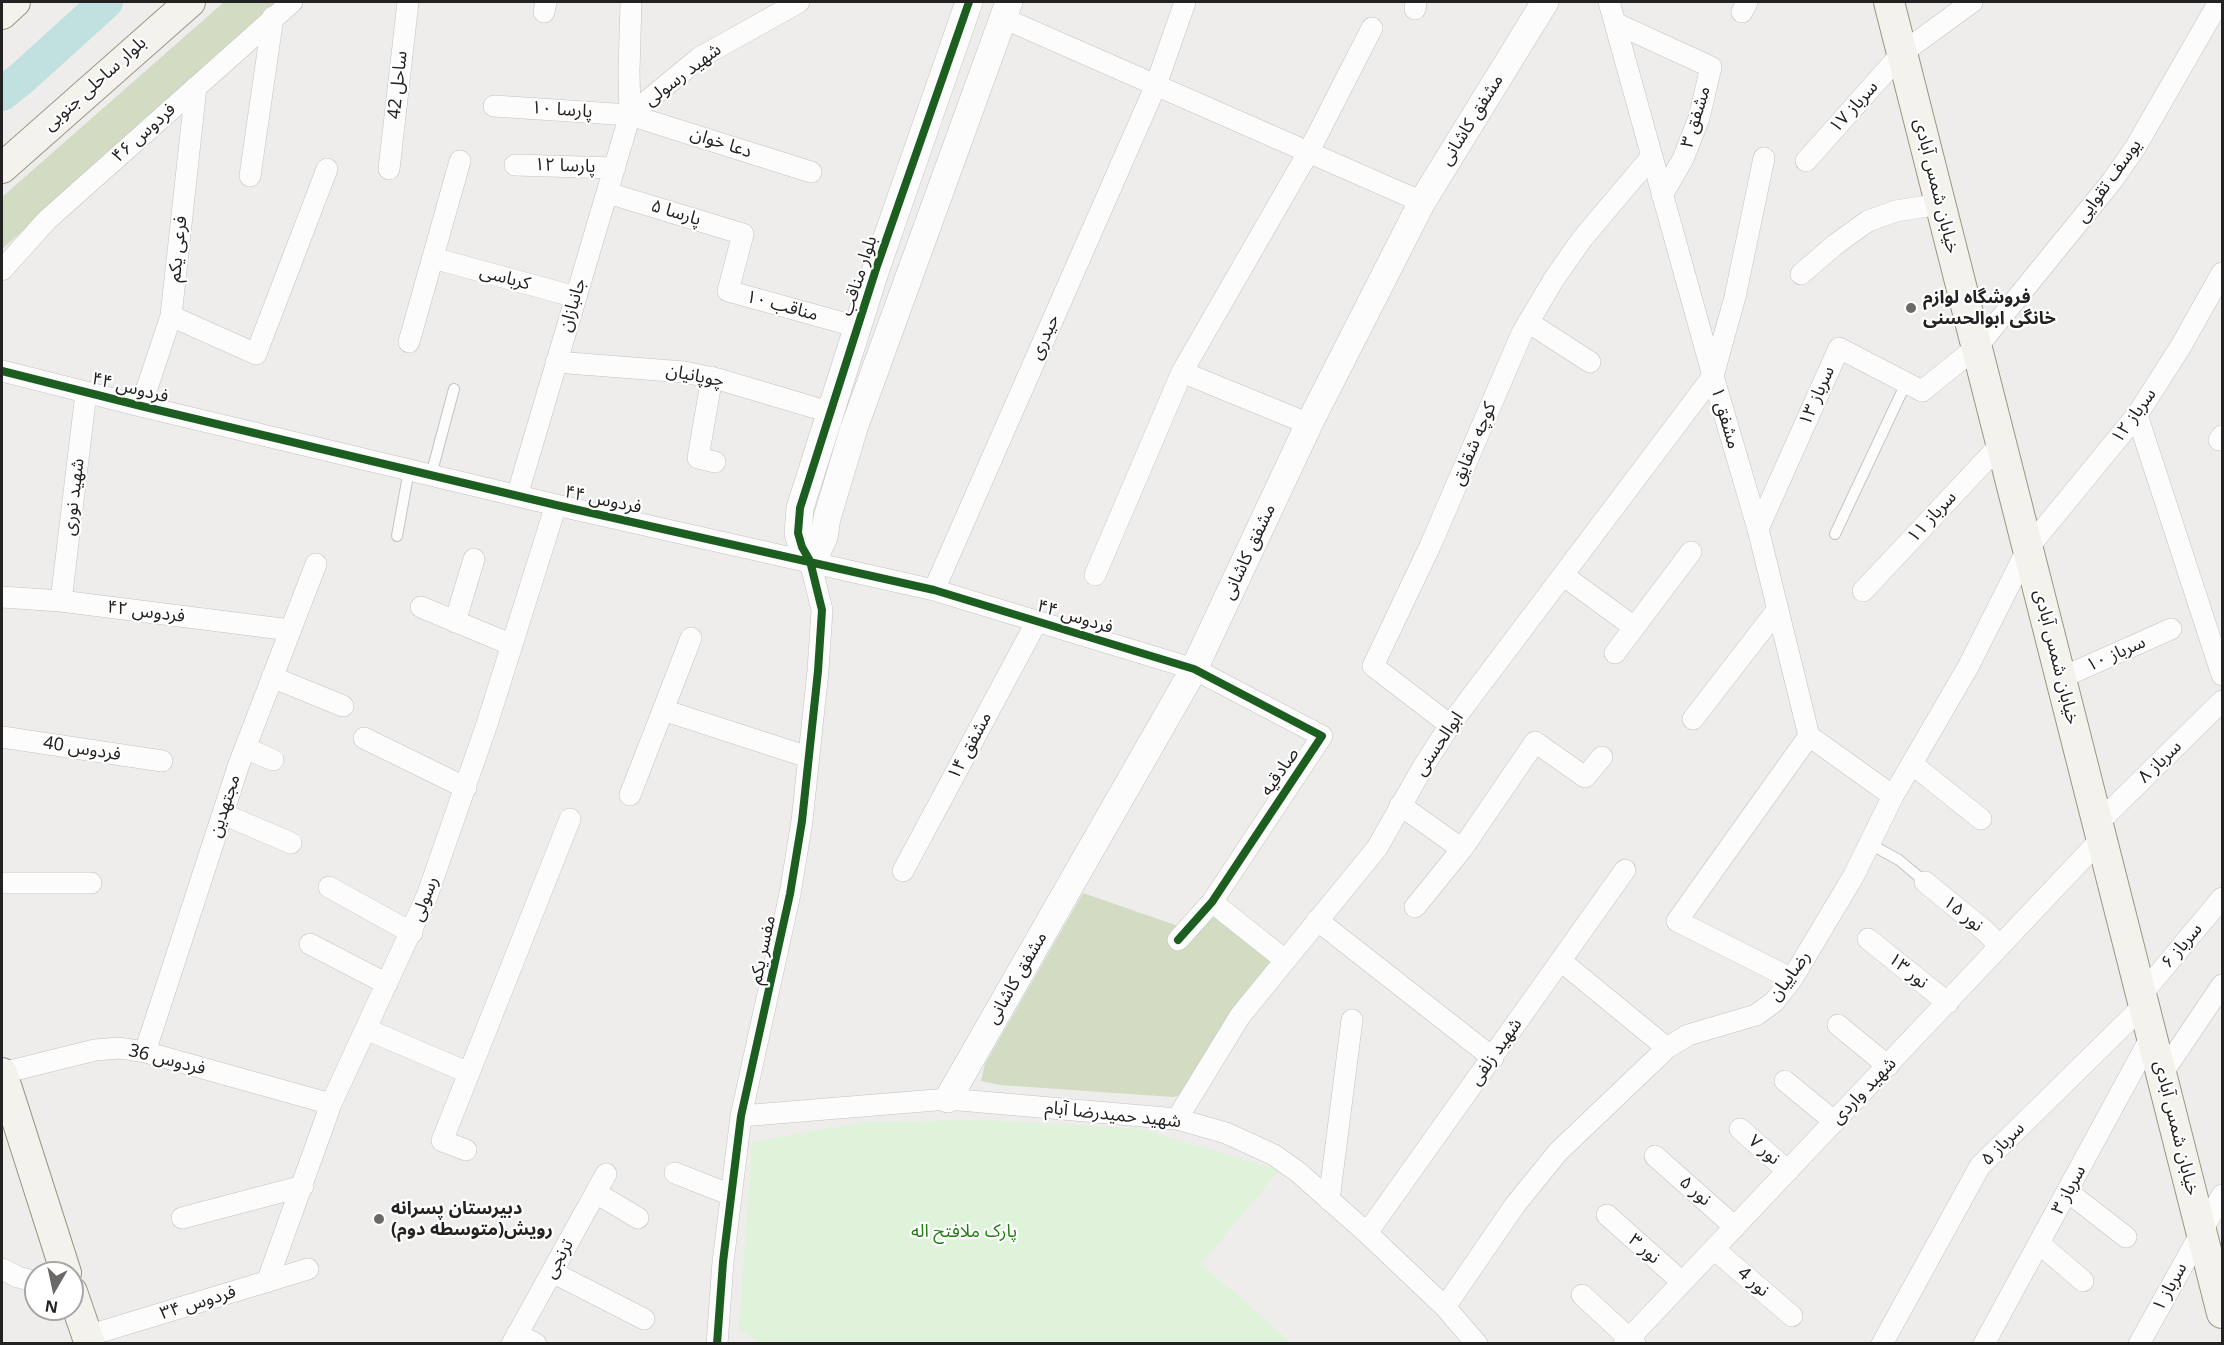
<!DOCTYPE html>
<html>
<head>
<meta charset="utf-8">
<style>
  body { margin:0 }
  #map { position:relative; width:2224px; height:1345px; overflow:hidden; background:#efedeb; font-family:"Noto Sans",sans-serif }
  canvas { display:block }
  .frame { position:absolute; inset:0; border:3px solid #222; pointer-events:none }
  .north { position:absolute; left:24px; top:1261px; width:60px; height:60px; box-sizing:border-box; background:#fff; border:2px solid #a7a7a7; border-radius:50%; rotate:189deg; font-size:16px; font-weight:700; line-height:24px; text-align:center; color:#222 }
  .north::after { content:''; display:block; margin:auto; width:21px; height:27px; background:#6a6968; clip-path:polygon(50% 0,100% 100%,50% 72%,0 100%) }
</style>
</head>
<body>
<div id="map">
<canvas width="2224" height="1345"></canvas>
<div class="frame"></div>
<div class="north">N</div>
</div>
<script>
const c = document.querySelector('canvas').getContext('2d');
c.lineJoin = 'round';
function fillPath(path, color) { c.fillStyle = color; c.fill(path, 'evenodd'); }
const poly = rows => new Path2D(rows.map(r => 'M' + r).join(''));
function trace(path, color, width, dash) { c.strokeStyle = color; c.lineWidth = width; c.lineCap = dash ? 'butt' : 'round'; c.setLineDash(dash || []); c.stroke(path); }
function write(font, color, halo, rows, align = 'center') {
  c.font = font + ' "Noto Sans","Noto Sans Arabic",sans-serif'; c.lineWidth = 4.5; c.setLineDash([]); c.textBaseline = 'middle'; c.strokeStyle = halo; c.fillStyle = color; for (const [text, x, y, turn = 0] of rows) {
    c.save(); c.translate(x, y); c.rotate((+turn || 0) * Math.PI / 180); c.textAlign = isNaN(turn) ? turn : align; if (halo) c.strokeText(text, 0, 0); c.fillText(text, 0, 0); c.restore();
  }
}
const forest = poly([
  [224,2,283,2,2,249,2,197],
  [1083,893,1184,928,1212,906,1281,961,1186,1094,1173,1097,1000,1085,981,1081,985,1064]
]);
const park = poly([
  [985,1120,1141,1129,1279,1170,1201,1264,1292,1343,761,1344,739,1328,752,1142,866,1122]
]);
const river = poly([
  [2,94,22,78,106,2]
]);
const service = poly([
  [431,475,454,389],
  [1835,534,1906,383],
  [397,536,409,470],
  [1870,844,1899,860,1925,882]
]);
const minor = poly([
  [1609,2,1713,376,1758,529,1809,736,1893,796],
  [1415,9,1416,2],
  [544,12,546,2],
  [1742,12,1747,2],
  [1003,18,1422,202],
  [1615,23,1711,67,1699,118,1683,159,1662,195],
  [494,106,630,115,811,172],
  [630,115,699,58,799,2],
  [1806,161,1902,53,1972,2],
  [515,165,615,168],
  [389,169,408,2],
  [250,176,273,17],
  [608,193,743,234,728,291,858,327],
  [433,258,576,297],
  [2,270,47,220,292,2],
  [1801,274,1836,244,1868,221,1896,211,1941,204],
  [171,316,256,354,327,169],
  [1528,322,1590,362],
  [409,342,460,161],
  [556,362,684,372,718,379,829,412],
  [2,371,141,406,556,505,934,590,1194,669,1322,736,1212,902,1178,940],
  [1182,372,1309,424],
  [712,377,698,458,715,462],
  [141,406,171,316,196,87],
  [2137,415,2222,675],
  [2219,440,2222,436],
  [517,496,630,115,629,71,631,2],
  [1758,529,1839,348,1922,391,1978,346,2112,181,2135,148,2219,2],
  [1095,575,1182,372,1308,153,1372,28],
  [1564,576,1634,627],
  [934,590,1156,85,1185,2],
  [1863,591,2002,443],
  [2,597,61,601,290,630],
  [61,601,86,393],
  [421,607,512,645],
  [455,622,474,559],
  [1615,653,1691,552],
  [272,677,343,706],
  [2061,678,2171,629],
  [663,710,808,757],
  [1693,719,1778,609],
  [1450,725,1373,666,1431,544,1522,333,1554,279,1582,239,1652,156],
  [2,737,162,761],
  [364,738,466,788],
  [245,748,273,760],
  [1912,764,1981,819],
  [630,795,691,638],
  [1400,805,1462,849,1415,907],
  [223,814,291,843],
  [2098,823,2222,701],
  [1462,849,1535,742,1585,777,1602,757],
  [903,871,1037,621],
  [1925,882,1984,930,2000,946],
  [2,883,91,883],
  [329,887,412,933],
  [1212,902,1285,960],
  [1317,920,1493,1058],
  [1868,939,1948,1003],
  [310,944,387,984],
  [1561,961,1667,1048],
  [1792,979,1677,921,1809,736],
  [2142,994,2222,898],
  [1838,1025,1888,1066],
  [366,1029,469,1073],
  [145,1052,239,764,316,564],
  [2,1073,95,1050,120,1048,145,1052,331,1104],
  [2162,1074,2222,985],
  [1785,1081,1835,1122],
  [741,1116,948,1099,1177,1119,1226,1133,1274,1155,1298,1172,1367,1233,1445,1307,1477,1344],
  [1177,1119,1240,1016,1377,848,1423,767,1450,725,1713,376,1735,297,1764,158],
  [1740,1129,1788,1171],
  [466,1150,442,1141,570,819],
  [1655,1156,1735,1227],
  [675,1173,731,1195],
  [2068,1192,2126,1237],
  [596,1193,638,1218],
  [1329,1200,1352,1020],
  [1607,1215,1682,1282],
  [182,1218,303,1186],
  [1367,1233,1625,870],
  [2040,1244,2083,1281],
  [1714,1249,1792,1316],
  [2,1269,18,1277,36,1282],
  [552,1272,644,1319],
  [267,1282,331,1104,427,896,487,724,556,505],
  [1582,1295,1635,1344],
  [1445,1307,1515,1205,1558,1152,1667,1048,1688,1035,1756,1015,1774,1002,1792,979,1853,877,1893,796,1968,667,2028,548,2137,415,2181,346,2222,273],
  [517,1334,536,1344],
  [87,1336,308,1269],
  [512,1344,606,1174],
  [717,1344,723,1262,741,1116,790,894,802,821,818,671,822,610,810,561],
  [1624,1344,2102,838],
  [1882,1344,1980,1166,2144,1005],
  [1984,1344,2152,1035],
  [2139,1344,2222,1195]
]);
const tertiary = poly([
  [969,2,876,269,800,508,798,533,802,547,810,561,817,552,824,537,827,518,854,428,1009,2],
  [948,1099,1194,669,1309,424,1422,202,1545,2]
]);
const secondary = poly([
  [1889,2,2222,1313],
  [2,14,15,2],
  [2,168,190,2],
  [2,1073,66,1273],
  [72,1292,90,1344]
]);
const cycleway = poly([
  [2,371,141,406,556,505,934,590,1194,669,1322,736,1212,902,1178,940],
  [717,1344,723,1262,741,1116,790,894,802,821,818,671,822,610,810,561,802,547,798,533,800,508,876,269,969,2]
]);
const markers = [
  [1911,308,6,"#6a6968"],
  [379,1219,6,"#6a6968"]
];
const streetNames = [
  ["شهید رسولی",683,75,-37],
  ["بلوار ساحلی جنوبی",95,84,-42],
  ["ساحل 42",398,85,-84],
  ["سرباز ۱۷",1854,107,-48],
  ["پارسا ۱۰",562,110,4],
  ["مشفق ۳",1696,117,-73],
  ["مشفق کاشانی",1472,120,-58],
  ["فردوس ۴۶",144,133,-42],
  ["دعا خوان",721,143,18],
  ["پارسا ۱۲",565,166,2],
  ["یوسف تقوایی",2109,181,-54],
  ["خیابان شمس آبادی",1936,186,76],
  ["پارسا ۵",676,213,17],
  ["فرعی یکم",178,249,-84],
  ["بلوار مناقب",859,276,-72],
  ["کرباسی",505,278,15],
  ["جانبازان",573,305,-73],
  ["مناقب ۱۰",782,306,15],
  ["حیدری",1045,337,-66],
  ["چوپانیان",695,376,11],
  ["فردوس ۴۴",130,388,14],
  ["سرباز ۱۳",1817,396,-66],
  ["سرباز ۱۲",2134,416,-54],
  ["مشفق ۱",1725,418,74],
  ["کوچه شقایق",1474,444,-67],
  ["شهید نوری",74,497,-83],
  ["فردوس ۴۴",603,500,12],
  ["سرباز ۱۱",1932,517,-47],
  ["مشفق کاشانی",1249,552,-65],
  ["فردوس ۴۲",146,612,7],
  ["فردوس ۴۴",1075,617,17],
  ["سرباز ۱۰",2116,654,-24],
  ["خیابان شمس آبادی",2056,657,76],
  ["ابوالحسنی",1439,744,-56],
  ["مشفق ۱۴",970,746,-62],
  ["فردوس 40",82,749,9],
  ["سرباز ۸",2160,762,-44],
  ["صادقیه",1280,772,-56],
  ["مجتهدین",225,806,-72],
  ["رسولی",425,899,-69],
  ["نور ۱۵",1963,914,39],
  ["سرباز ۶",2182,946,-50],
  ["مفسر یکم",763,950,-78],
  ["نور ۱۳",1908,971,39],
  ["رضاییان",1790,976,-54],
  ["مشفق کاشانی",1017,978,-60],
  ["شهید زلفی",1496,1052,-55],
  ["فردوس 36",167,1060,14],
  ["شهید واردی",1864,1091,-46],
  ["شهید حمیدرضا آبام",1113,1115,6],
  ["خیابان شمس آبادی",2176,1128,76],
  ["سرباز ۵",2003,1144,-45],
  ["نور ۷",1764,1150,41],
  ["سرباز ۳",2069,1190,-62],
  ["نور ۵",1695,1191,41],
  ["نور ۳",1644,1249,41],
  ["ترنجی",559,1259,-61],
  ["نور 4",1753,1282,41],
  ["سرباز ۱",2170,1287,-61],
  ["فردوس ۳۴",198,1303,-17]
];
const poiNames = [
  ["فروشگاه لوازم",1923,298],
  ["خانگی ابوالحسنی",1923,319],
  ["دبیرستان پسرانه",391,1209],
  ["رویش(متوسطه دوم)",391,1230]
];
const parkNames = [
  ["پارک ملافتح اله",964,1232]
];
fillPath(forest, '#d1dcc2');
fillPath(park, '#def3d9');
trace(river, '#c0e1e0', 34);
trace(service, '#c3c2c1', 12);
trace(minor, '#c3c2c1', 22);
trace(tertiary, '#c3c2c1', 28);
trace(secondary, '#9a9683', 32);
trace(service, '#fdfcfc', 10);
trace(minor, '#fdfcfc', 21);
trace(tertiary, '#fdfcfc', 27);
trace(secondary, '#f4f2ed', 30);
trace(cycleway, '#1b5e20', 8);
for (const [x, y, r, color] of markers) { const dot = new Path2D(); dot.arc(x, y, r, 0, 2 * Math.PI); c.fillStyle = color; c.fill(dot); trace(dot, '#fff', 2); }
write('18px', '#222', '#fff', streetNames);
write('bold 18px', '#222', '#fff', poiNames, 'left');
write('18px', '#217e12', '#fff', parkNames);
</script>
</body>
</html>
